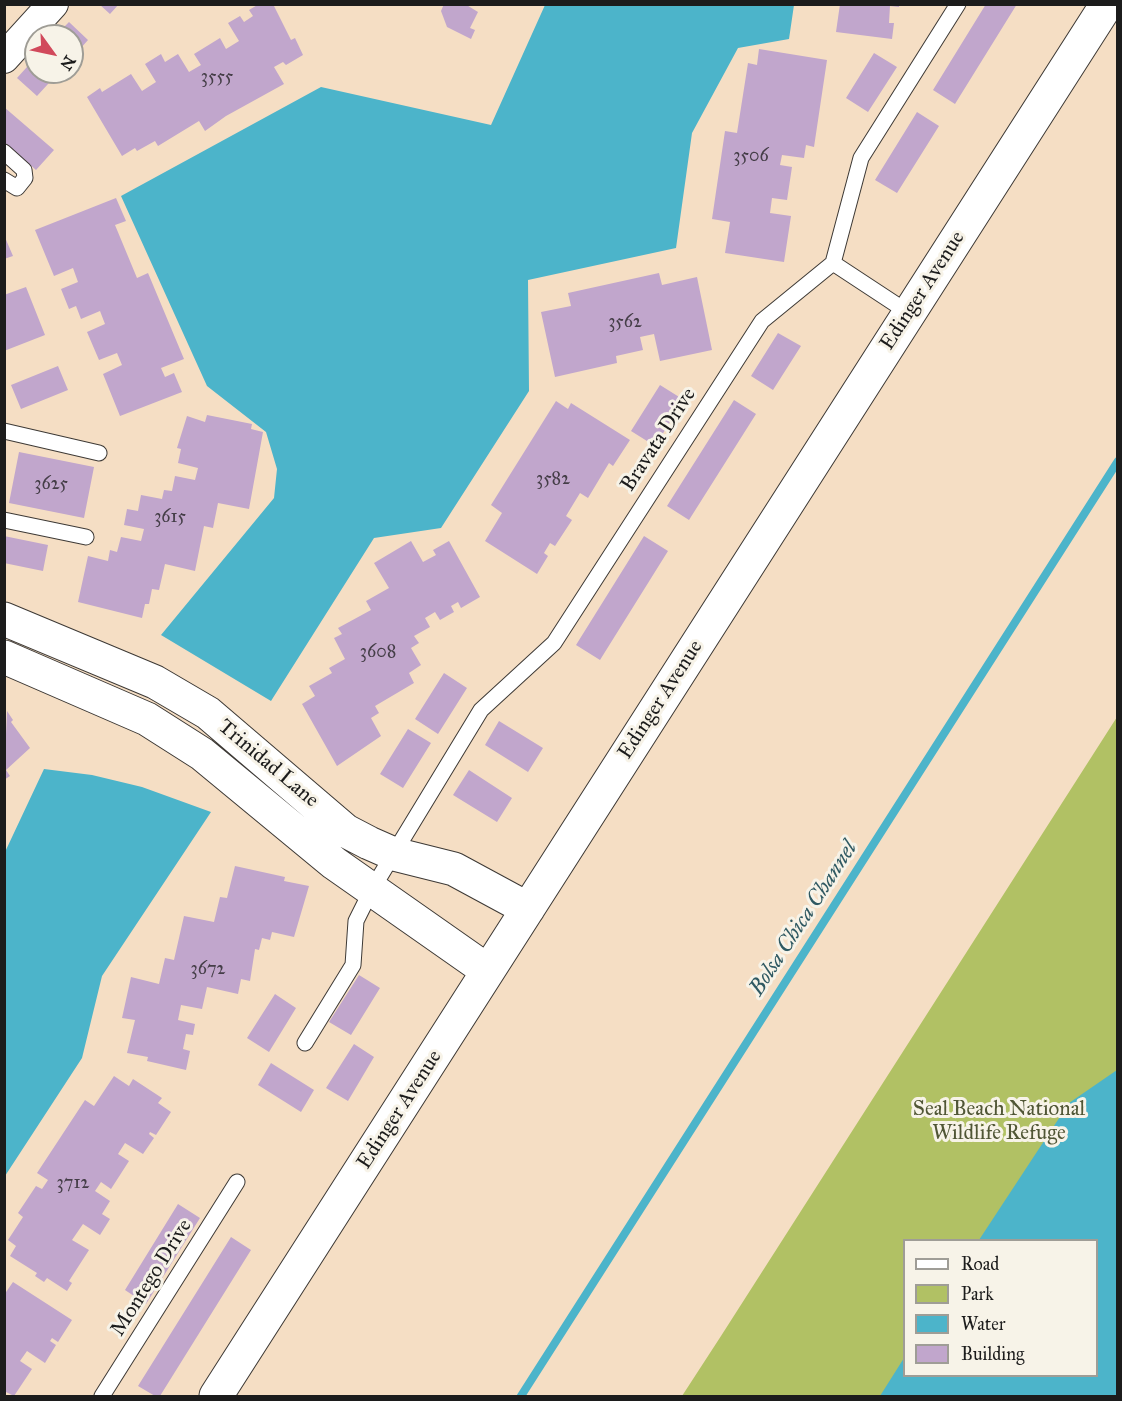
<!DOCTYPE html>
<html>
<head>
<meta charset="utf-8">
<style>
  body { margin:0 }
  #map { position:relative; width:1122px; height:1401px; overflow:hidden; background:#f5dec4; font-family:"IM FELL Great Primer",serif }
  canvas { display:block }
  .frame { position:absolute; inset:0; border:6px solid #1c1c1c; pointer-events:none }
  .legend { position:absolute; left:903px; top:1239px; width:195px; height:138px; box-sizing:border-box; background:#f7f3e8; border:2px solid #9f9d96; margin:0; padding:8px 10px; list-style:none; font-size:18px; color:#1c1c1c }
  .legend li { display:flex; align-items:center; gap:12px; height:30px }
  .legend b { width:30px; border:2px solid #9f9d96 }
  .north { position:absolute; left:24px; top:24px; width:60px; height:60px; box-sizing:border-box; background:#f7f3e8; border:2px solid #9f9d96; border-radius:50%; rotate:123deg; font-size:16px; font-weight:700; line-height:24px; text-align:center; color:#1c1c1c }
  .north::after { content:''; display:block; margin:auto; width:21px; height:27px; background:#d1495b; clip-path:polygon(50% 0,100% 100%,50% 72%,0 100%) }
</style>
</head>
<body>
<div id="map">
<canvas width="1122" height="1401"></canvas>
<div class="frame"></div>
<ul class="legend">
<li><b style="height:8px;background:#fff"></b>Road</li>
<li><b style="height:16px;background:#b1c164"></b>Park</li>
<li><b style="height:16px;background:#4cb4ca"></b>Water</li>
<li><b style="height:16px;background:#c1a6cc"></b>Building</li>
</ul>
<div class="north">N</div>
</div>
<script>
const c = document.querySelector('canvas').getContext('2d');
c.lineJoin = 'round';
function fillPath(path, color) { c.fillStyle = color; c.fill(path, 'evenodd'); }
const poly = rows => new Path2D(rows.map(r => 'M' + r).join(''));
function trace(path, color, width, dash) { c.strokeStyle = color; c.lineWidth = width; c.lineCap = dash ? 'butt' : 'round'; c.setLineDash(dash || []); c.stroke(path); }
function write(font, color, halo, rows, align = 'center') {
  c.font = font + ' "IM FELL Great Primer",serif'; c.lineWidth = 6; c.setLineDash([]); c.textBaseline = 'middle'; c.strokeStyle = halo; c.fillStyle = color; for (const [text, x, y, turn = 0] of rows) {
    c.save(); c.translate(x, y); c.rotate((+turn || 0) * Math.PI / 180); c.textAlign = isNaN(turn) ? turn : align; if (halo) c.strokeText(text, 0, 0); c.fillText(text, 0, 0); c.restore();
  }
}
const green = poly([
  [1117,717,1117,1396,682,1396,721,1336],
  [904,1240,1096,1240,1096,1376,904,1376]
]);
const water = poly([
  [545,5,794,5,789,39,738,48,692,133,676,248,528,280,529,391,441,528,374,538,271,701,161,635,274,498,277,469,266,432,207,386,121,196,321,87,491,125],
  [44,769,92,775,142,787,211,812,102,976,82,1058,5,1176,5,852],
  [1117,1070,1117,1396,880,1396,904,1358,904,1376,1096,1376,1096,1240,979,1240,1069,1103]
]);
const stream = poly([
  [521,1396,1118,461]
]);
const building = poly([
  [99,4,119,4,110,14],
  [259,4,273,4,291,40,295,38,303,55,286,65,283,62,274,67,284,84,226,116,205,131,199,121,158,146,155,141,137,151,135,148,122,156,87,97,100,88,102,92,131,74,142,91,156,82,145,64,161,54,165,62,178,54,189,72,201,65,194,54,220,38,226,49,239,41,228,23,240,16,244,22,253,16,249,10],
  [444,4,465,4,478,12,470,28,475,30,471,39,447,27,441,11],
  [840,4,899,4,899,7,890,6,889,23,894,23,892,39,836,32],
  [986,4,1017,4,955,104,933,90],
  [69,22,88,40,72,58,72,36,55,36],
  [759,49,827,60,814,147,806,145,804,158,782,155,780,165,792,167,787,200,772,198,770,213,791,216,784,262,725,253,730,222,712,219,725,131,737,133,748,63,757,65],
  [874,53,897,67,868,112,846,98],
  [36,57,36,72,59,72,37,96,17,78],
  [4,107,54,150,36,170,4,142],
  [917,112,939,126,897,193,875,180],
  [116,198,126,221,115,225,137,278,148,273,184,359,161,368,165,377,174,373,182,392,120,416,103,374,122,365,117,353,99,360,87,332,105,324,100,311,81,319,76,306,69,309,61,289,78,282,73,268,54,276,35,230],
  [4,235,13,256,4,259],
  [659,273,662,285,697,277,712,350,660,361,654,334,640,337,643,350,616,356,617,363,555,377,541,312,571,306,568,293],
  [26,287,45,335,4,351,4,295],
  [778,333,801,346,773,390,751,376],
  [58,366,68,390,21,409,11,385],
  [660,385,684,400,655,446,631,431],
  [734,400,756,414,689,520,667,506],
  [556,401,568,409,571,403,630,440,613,466,609,463,588,498,580,493,566,516,572,520,555,546,550,543,544,553,548,556,537,574,485,541,502,513,491,505],
  [207,415,252,424,251,429,263,432,249,509,218,503,213,528,204,526,195,571,165,564,159,590,152,589,149,604,145,604,142,618,78,602,88,556,108,561,110,550,117,552,121,537,141,541,144,529,124,525,127,509,138,511,141,495,162,499,164,490,172,491,175,476,195,480,198,468,178,463,181,449,177,448,187,416,205,422],
  [19,452,94,467,84,518,9,503],
  [4,536,48,545,43,571,4,563],
  [644,536,668,551,600,660,576,645],
  [411,541,423,562,436,555,433,550,449,541,480,597,461,608,458,602,451,606,454,612,440,620,435,612,425,618,430,627,414,636,419,643,411,648,421,665,409,673,414,683,375,706,379,713,371,718,381,736,337,766,302,704,315,696,309,686,332,673,329,668,345,659,334,638,342,634,338,628,371,610,366,601,389,588,374,563],
  [444,673,467,688,438,734,415,719],
  [7,711,13,720,11,722,30,748,6,770,10,776,4,780],
  [499,721,543,748,528,772,485,745],
  [408,729,431,743,403,788,380,774],
  [469,770,512,798,497,822,453,795],
  [235,866,285,877,284,881,309,886,294,937,272,932,270,940,262,938,259,950,255,949,250,981,241,979,238,994,207,987,202,1009,181,1005,178,1020,195,1024,193,1035,186,1034,183,1049,190,1051,186,1070,147,1061,148,1057,127,1053,135,1020,122,1018,131,977,159,984,165,958,174,960,184,916,214,922,220,897,227,898],
  [359,975,380,988,351,1035,329,1022],
  [275,994,296,1008,269,1052,247,1038],
  [354,1044,374,1057,348,1101,326,1088],
  [271,1063,314,1090,301,1112,258,1085],
  [114,1076,129,1086,133,1079,162,1098,158,1103,171,1112,156,1135,150,1132,149,1134,154,1138,143,1154,125,1143,118,1154,129,1161,111,1189,101,1182,95,1191,110,1201,102,1214,110,1219,100,1235,83,1224,72,1240,89,1250,69,1281,72,1283,67,1291,47,1278,44,1282,35,1276,37,1273,10,1256,16,1246,8,1240,23,1217,18,1213,36,1186,42,1189,48,1180,37,1173,85,1100,94,1106],
  [178,1204,200,1218,146,1304,125,1290],
  [231,1237,251,1250,160,1396,155,1396,138,1386],
  [13,1282,72,1320,58,1342,52,1338,50,1341,56,1345,45,1363,27,1351,20,1361,32,1369,14,1396,4,1391,4,1295]
]);
const service = poly([
  [4,152,24,170,25,178,17,188,4,180],
  [833,263,909,313],
  [4,431,99,453],
  [4,520,86,537],
  [305,1043,353,965,356,921,371,891,481,710,554,643,762,321,833,263,861,158,958,4],
  [102,1396,237,1182]
]);
const minor = poly([
  [4,58,53,4]
]);
const tertiary = poly([
  [4,619,155,682,208,713,346,831,369,843,394,854,454,869,528,909],
  [4,657,147,719,202,754,334,863,488,971],
  [216,1396,1107,4]
]);
const numberNames = [
  ["3555",217,78],
  ["3506",751,157],
  ["3562",625,323],
  ["3582",553,480],
  ["3625",51,485],
  ["3615",170,518],
  ["3608",378,653],
  ["3672",208,970],
  ["3712",73,1184]
];
const streetNames = [
  ["Edinger Avenue",923,291,-57],
  ["Bravata Drive",659,440,-57],
  ["Edinger Avenue",661,700,-57],
  ["Trinidad Lane",268,764,40],
  ["Edinger Avenue",400,1110,-57],
  ["Montego Drive",152,1278,-58]
];
const parkNames = [
  ["Seal Beach National",999,1110],
  ["Wildlife Refuge",999,1134]
];
const waterNames = [
  ["Bolsa Chica Channel",804,919,-57]
];
fillPath(green, '#b1c164');
fillPath(water, '#4cb4ca');
trace(stream, '#4cb4ca', 8);
fillPath(building, '#c1a6cc');
trace(service, '#3d3935', 17);
trace(minor, '#3d3935', 32);
trace(tertiary, '#3d3935', 35);
trace(service, '#fff', 15);
trace(minor, '#fff', 30);
trace(tertiary, '#fff', 33);
write('18px', '#453e48', null, numberNames);
write('21px', '#1c1c1c', '#f7f3e8', streetNames);
write('21px', '#505635', '#f7f3e8', parkNames);
write('italic 22px', '#2f5962', '#f7f3e8', waterNames);
</script>
</body>
</html>
